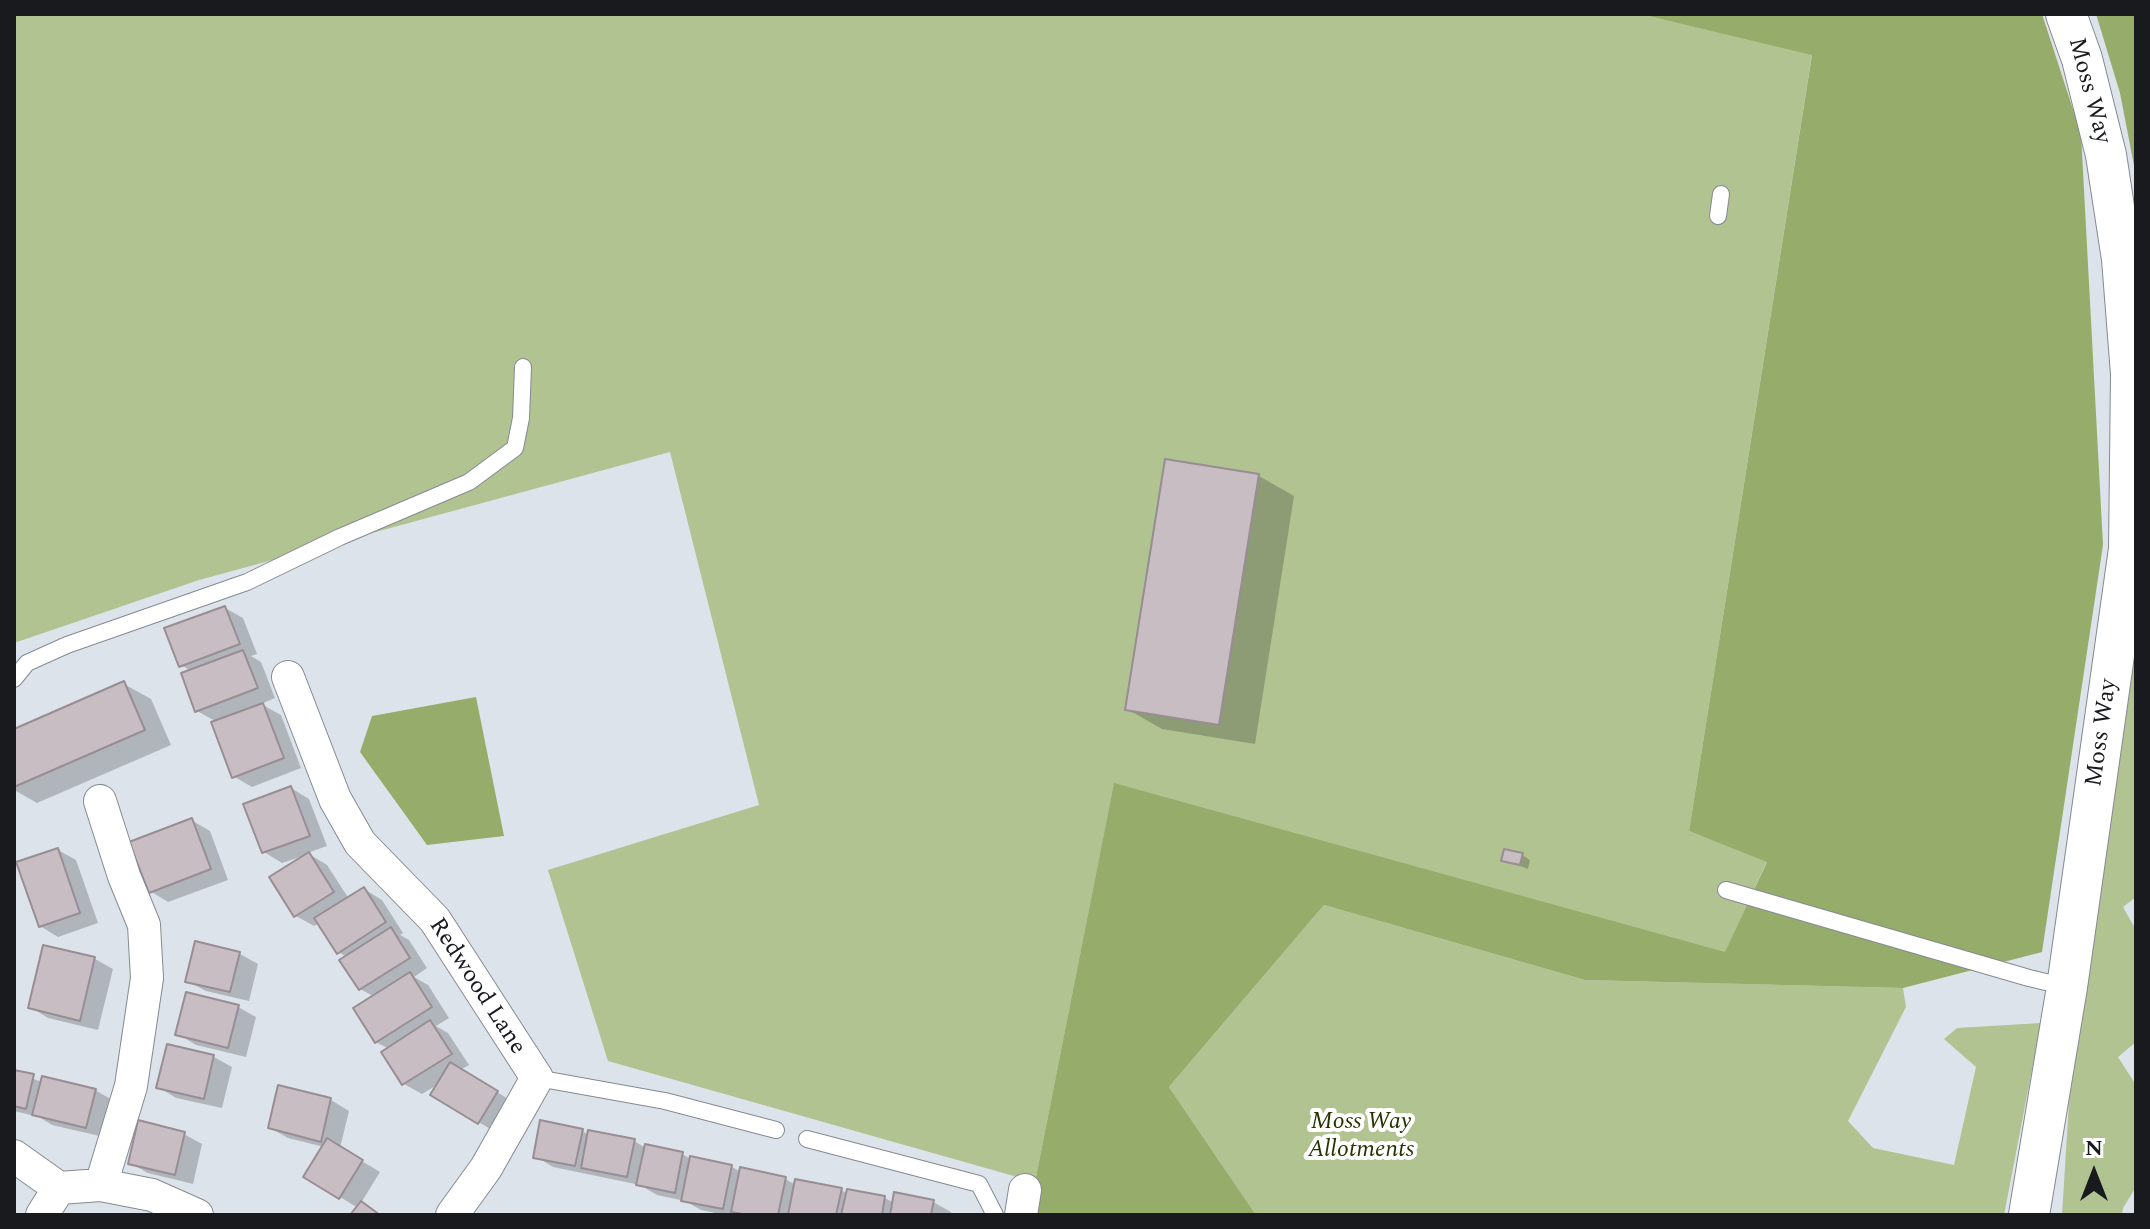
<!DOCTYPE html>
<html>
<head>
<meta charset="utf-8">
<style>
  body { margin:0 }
  #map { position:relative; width:2150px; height:1229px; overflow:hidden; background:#dde3eb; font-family:Spectral,serif }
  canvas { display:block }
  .frame { position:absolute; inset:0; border:16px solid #181a1d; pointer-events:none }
  .north { position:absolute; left:2054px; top:1133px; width:80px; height:80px; -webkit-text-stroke:6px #fff; paint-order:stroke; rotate:0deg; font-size:22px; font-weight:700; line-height:32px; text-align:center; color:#181a1d }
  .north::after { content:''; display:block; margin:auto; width:28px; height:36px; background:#181a1d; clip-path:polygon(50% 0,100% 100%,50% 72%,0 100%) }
</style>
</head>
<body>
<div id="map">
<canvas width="2150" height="1229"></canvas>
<div class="frame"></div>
<div class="north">N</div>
</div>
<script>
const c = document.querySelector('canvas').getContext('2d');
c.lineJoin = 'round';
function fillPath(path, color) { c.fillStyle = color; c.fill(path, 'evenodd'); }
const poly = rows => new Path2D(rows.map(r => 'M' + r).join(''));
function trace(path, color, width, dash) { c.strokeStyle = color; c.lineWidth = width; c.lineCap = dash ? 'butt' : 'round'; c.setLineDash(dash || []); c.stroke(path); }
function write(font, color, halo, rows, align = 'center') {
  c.font = font + ' Spectral,serif'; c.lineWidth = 8; c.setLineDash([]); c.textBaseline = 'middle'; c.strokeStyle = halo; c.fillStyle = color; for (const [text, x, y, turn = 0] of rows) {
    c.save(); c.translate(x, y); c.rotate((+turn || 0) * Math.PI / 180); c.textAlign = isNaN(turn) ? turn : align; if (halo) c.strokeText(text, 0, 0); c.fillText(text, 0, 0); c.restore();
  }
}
const green = poly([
  [14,14,1640,14,1812,54,1689,831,1767,861,1725,953,1114,784,1035,1182,608,1061,548,870,759,805,670,452,199,580,14,643],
  [2136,647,2136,897,2123,907,2136,930,2136,1042,2118,1057,2136,1085,2136,1187,2123,1208,2122,1215,2062,1215,2072,1055,2092,947],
  [1324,905,1585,980,1903,988,1906,1007,1848,1121,1873,1148,1954,1165,1976,1067,1944,1039,1957,1028,2041,1023,2004,1215,1256,1215,1169,1087]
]);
const forest = poly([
  [1640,14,2042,14,2081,134,2103,545,2042,952,1903,988,1585,980,1324,905,1169,1087,1256,1215,1033,1215,1035,1182,1114,783,1725,952,1767,862,1689,831,1812,55],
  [2096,14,2136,14,2136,176,2120,93],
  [476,697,504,836,427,845,360,752,372,716]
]);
const shadow = poly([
  [1259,476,1294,496,1255,744,1162,729,1127,709],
  [225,608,243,618,257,654,251,656,261,662,275,698,261,704,281,715,301,768,252,787,233,776,217,722,197,711,191,671,181,665],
  [124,684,151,699,171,745,37,803,14,790,14,731],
  [291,788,309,799,327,846,307,853,327,865,349,899,364,889,382,900,403,933,400,935,409,940,427,968,414,977,428,985,449,1018,436,1026,448,1033,469,1065,460,1070,515,1103,497,1133,433,1095,440,1083,422,1094,404,1084,389,1049,376,1042,375,997,360,989,347,957,338,952,319,923,314,926,296,916,306,855,282,863,264,852],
  [191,820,210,831,228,880,168,902,150,891],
  [58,850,76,860,98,923,58,937,40,926],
  [1522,855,1530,860,1528,869,1503,860],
  [196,944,240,954,258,964,249,1001,206,991,187,981],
  [44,947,95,959,113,969,98,1030,48,1018,30,1007],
  [238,1007,256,1017,246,1057,196,1045,178,1034],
  [168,1046,214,1057,232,1067,222,1108,176,1098,158,1087],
  [14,1072,42,1082,95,1090,114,1101,104,1137,52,1125,39,1117,14,1111],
  [280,1088,331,1100,349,1111,340,1148,380,1172,361,1203,381,1215,353,1215,358,1208,340,1197,324,1147,288,1138,270,1128],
  [582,1131,589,1135,634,1141,646,1148,682,1154,691,1159,732,1167,741,1172,785,1179,796,1185,841,1190,848,1194,848,1191,885,1198,894,1203,933,1202,951,1212,951,1215,725,1215,701,1210,685,1201,657,1195,640,1185,553,1167,535,1156],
  [184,1134,202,1144,193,1184,148,1173,130,1163]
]);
const building = poly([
  [1165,459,1259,474,1219,725,1125,710,1165,459],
  [225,606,240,644,179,667,164,628,225,606],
  [243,650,258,688,195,712,181,673,243,650],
  [124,681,145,730,14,787,14,729,124,681],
  [263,703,284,758,232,778,211,722,263,703],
  [291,786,310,836,262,853,243,804,291,786],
  [192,818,211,869,149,893,129,842,192,818],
  [58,848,80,913,39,927,16,862,58,848],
  [1504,849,1523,853,1520,865,1501,861,1504,849],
  [309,852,334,892,294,917,269,877,309,852],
  [364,887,386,922,337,954,314,918,364,887],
  [391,927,410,958,359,990,339,960,391,927],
  [195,941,240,952,230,992,185,982,195,941],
  [43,945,95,957,80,1021,28,1008,43,945],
  [410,972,432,1007,375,1043,353,1008,410,972],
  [186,992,239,1005,228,1048,175,1035,186,992],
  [430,1020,452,1054,402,1085,381,1052,430,1020],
  [167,1044,214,1055,204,1099,156,1088,167,1044],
  [450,1062,498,1091,478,1124,430,1095,450,1062],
  [14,1070,34,1074,26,1109,14,1106,14,1070],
  [42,1076,96,1089,86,1128,32,1115,42,1076],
  [278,1085,331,1098,321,1142,268,1128,278,1085],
  [138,1120,185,1132,175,1175,128,1164,138,1120],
  [540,1120,583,1129,575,1166,533,1158,540,1120],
  [588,1130,635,1139,627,1177,581,1168,588,1130],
  [327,1138,363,1160,339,1199,303,1177,327,1138],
  [645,1144,683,1152,675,1193,636,1185,645,1144],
  [690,1156,732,1165,723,1209,681,1201,690,1156],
  [740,1167,786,1177,778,1215,748,1215,731,1212,740,1167],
  [795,1179,842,1188,836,1215,788,1215,795,1179],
  [847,1189,885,1196,882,1215,841,1215,847,1189],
  [894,1192,934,1200,931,1215,890,1215,894,1192],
  [361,1201,380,1215,350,1215,361,1201]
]);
const service = poly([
  [1718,216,1721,194],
  [14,679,27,663,67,645,247,582,340,537,469,482,515,448,521,418,523,367],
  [1726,890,2029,978,2067,987],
  [537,1078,665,1101,776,1130],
  [807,1139,979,1184,995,1215]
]);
const minor = poly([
  [288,677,335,799,360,843,435,920,537,1078,486,1168,452,1215],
  [100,801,124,876,144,925,147,978,131,1086,101,1185],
  [14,1156,59,1188],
  [42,1215,59,1188,101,1185,152,1195,197,1215],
  [1021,1215,1025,1190]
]);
const tertiary = poly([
  [2029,1215,2067,987,2129,549,2131,374,2122,259,2106,155,2082,59,2066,14]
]);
const streetNames = [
  ["Moss Way",2088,91,75],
  ["Moss Way",2103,733,-82],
  ["Redwood Lane",476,987,57]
];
const parkNames = [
  ["Moss Way",1361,1123],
  ["Allotments",1361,1151]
];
fillPath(green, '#b1c391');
fillPath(forest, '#96ac6a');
fillPath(shadow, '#0003');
fillPath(building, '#c7bdc2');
trace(building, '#978d92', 2);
trace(service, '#858a92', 18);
trace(minor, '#858a92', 34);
trace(tertiary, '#858a92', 42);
trace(service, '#fff', 16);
trace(minor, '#fff', 32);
trace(tertiary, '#fff', 40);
write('24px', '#181a1d', '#fff', streetNames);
write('italic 24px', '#273401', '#fff', parkNames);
</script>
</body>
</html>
